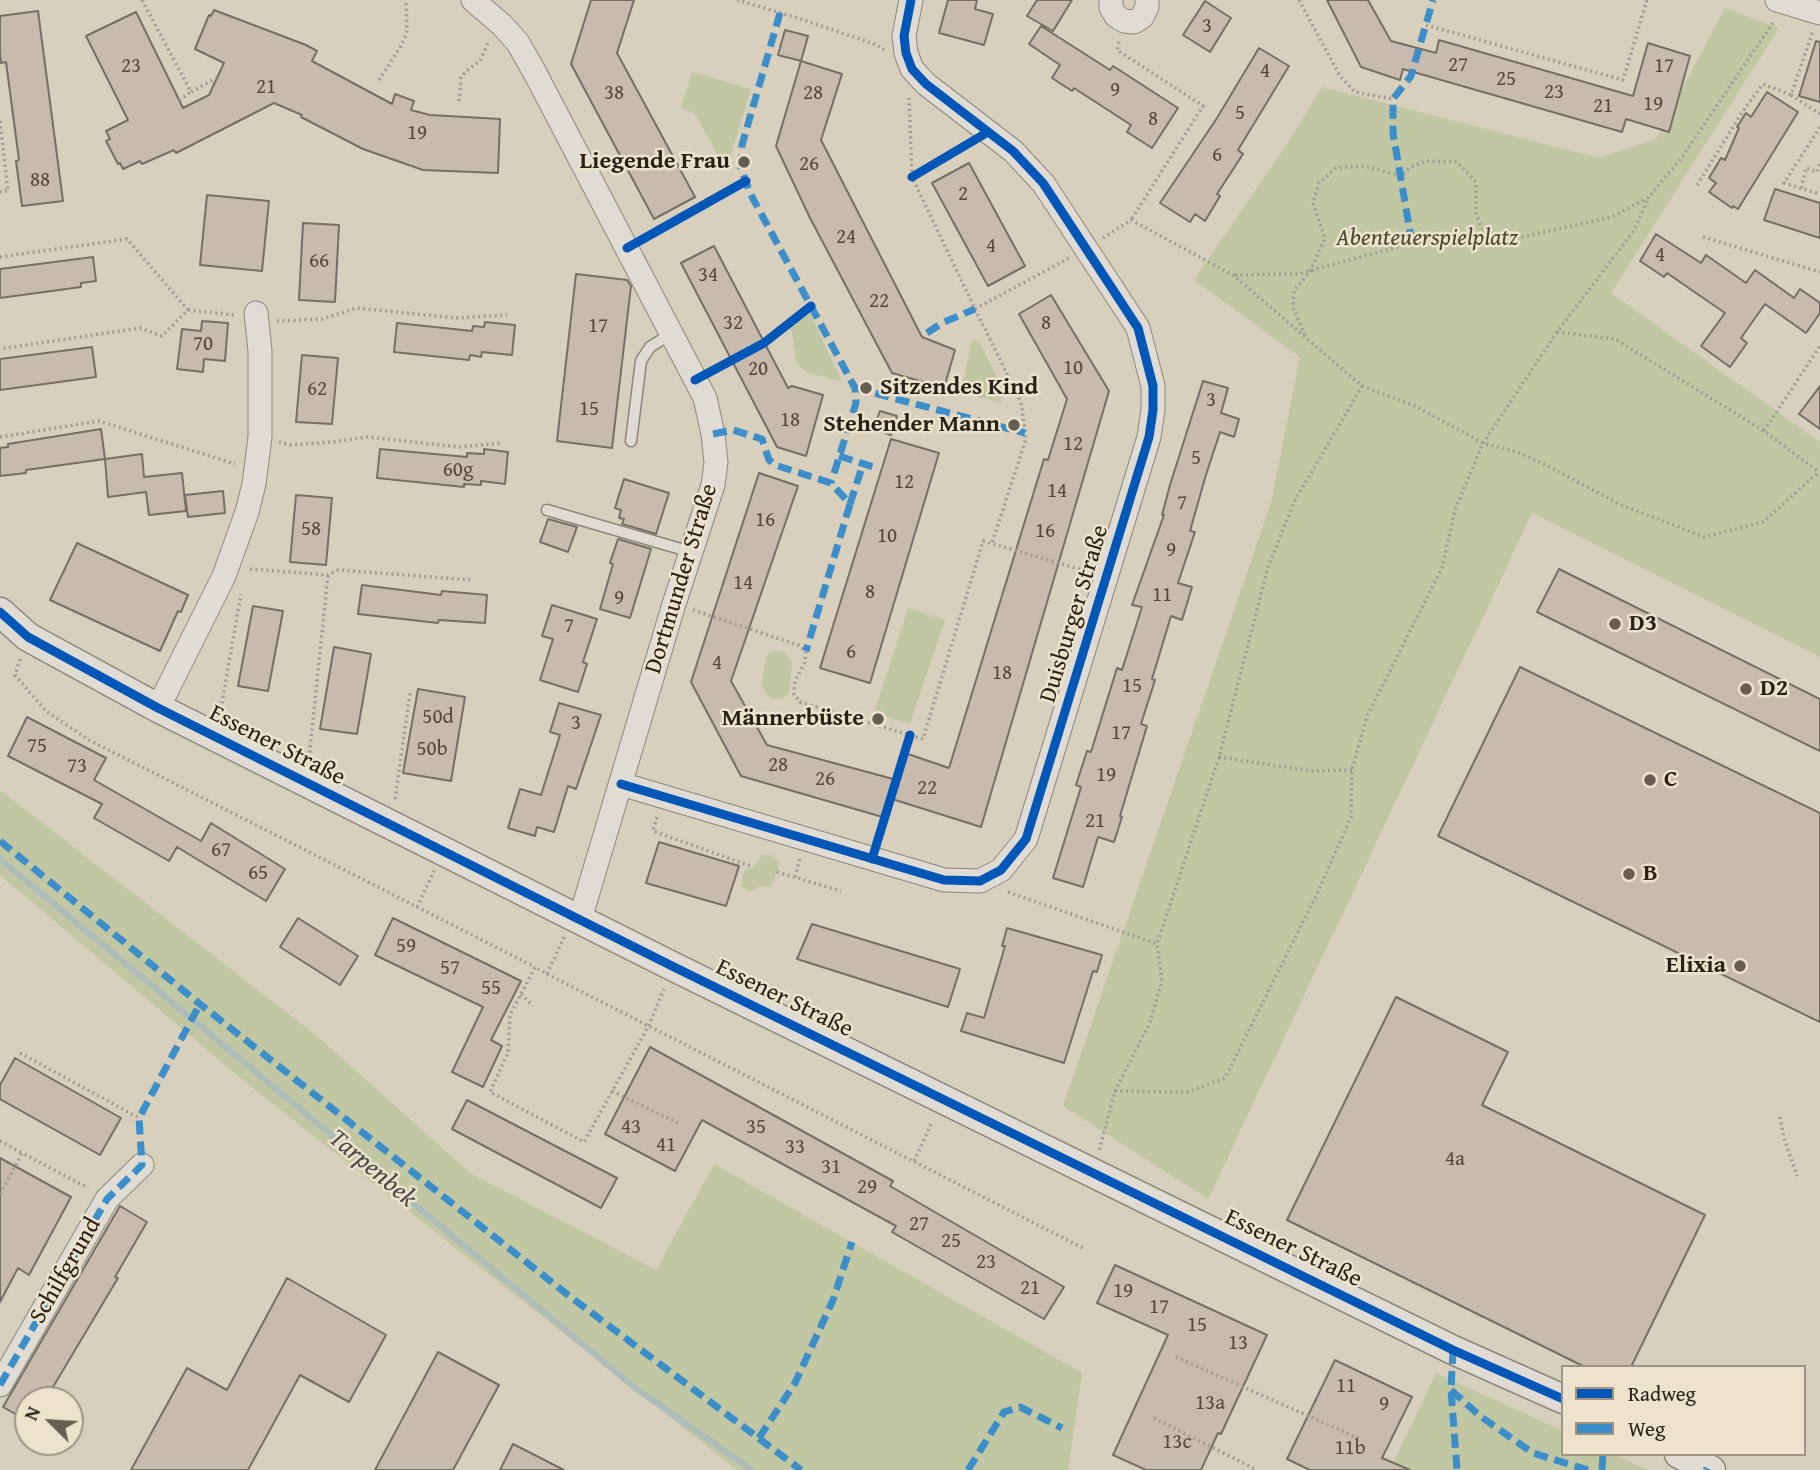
<!DOCTYPE html>
<html>
<head>
<meta charset="utf-8">
<style>
  body { margin:0 }
  #map { position:relative; width:1820px; height:1470px; overflow:hidden; background:#d8cfbc; font-family:"Gentium Book Plus",serif }
  canvas { display:block }
  .legend { position:absolute; left:1561px; top:1365px; width:245px; height:91px; box-sizing:border-box; background:#ede2cc; border:2px solid #9f9484; margin:0; padding:9px 12px; list-style:none; font-size:21px; color:#2a2018 }
  .legend li { display:flex; align-items:center; gap:14px; height:35px }
  .legend b { width:35px; border:2px solid #9f9484 }
  .north { position:absolute; left:14px; top:1386px; width:70px; height:70px; box-sizing:border-box; background:#ede2cc; border:2px solid #9f9484; border-radius:50%; rotate:294deg; font-size:19px; font-weight:700; line-height:28px; text-align:center; color:#2a2018 }
  .north::after { content:''; display:block; margin:auto; width:24px; height:32px; background:#675d51; clip-path:polygon(50% 0,100% 100%,50% 72%,0 100%) }
</style>
</head>
<body>
<div id="map">
<canvas width="1820" height="1470"></canvas>
<ul class="legend">
<li><b style="height:9px;background:#0057b8"></b>Radweg</li>
<li><b style="height:9px;background:#3b8ec9"></b>Weg</li>
</ul>
<div class="north">N</div>
</div>
<script>
const c = document.querySelector('canvas').getContext('2d');
c.lineJoin = 'round';
function fillPath(path, color) { c.fillStyle = color; c.fill(path, 'evenodd'); }
const poly = rows => new Path2D(rows.map(r => 'M' + r).join(''));
function trace(path, color, width, dash) { c.strokeStyle = color; c.lineWidth = width; c.lineCap = dash ? 'butt' : 'round'; c.setLineDash(dash || []); c.stroke(path); }
function write(font, color, halo, rows, align = 'center') {
  c.font = font + ' "Gentium Book Plus",serif'; c.lineWidth = 5; c.setLineDash([]); c.textBaseline = 'middle'; c.strokeStyle = halo; c.fillStyle = color; for (const [text, x, y, turn = 0] of rows) {
    c.save(); c.translate(x, y); c.rotate((+turn || 0) * Math.PI / 180); c.textAlign = isNaN(turn) ? turn : align; if (halo) c.strokeText(text, 0, 0); c.fillText(text, 0, 0); c.restore();
  }
}
const green = poly([
  [1725,8,1779,28,1611,293,1820,442,1820,657,1532,513,1208,1199,1063,1106,1271,503,1300,357,1194,280,1289,141,1322,87,1599,158,1656,139],
  [692,72,751,89,730,158,721,161,695,114,681,108],
  [810,313,842,382,809,373,802,369,796,361,792,332,788,326],
  [972,340,979,342,1001,384,1001,403,961,392],
  [908,608,945,620,910,724,874,713],
  [777,651,785,652,792,663,789,693,783,698,775,699,770,698,764,691,762,683,766,657,770,652],
  [0,790,317,1036,470,1173,656,1270,714,1164,1082,1373,1068,1470,737,1470,244,1081,0,875],
  [763,855,772,855,779,862,777,872,771,887,761,886,750,892,741,886,744,871,753,867],
  [1436,1373,1563,1431,1563,1454,1613,1454,1647,1470,1390,1470]
]);
const stream = poly([
  [0,859,634,1387,752,1470]
]);
const building = poly([
  [591,0,634,0,617,53,695,197,654,219,571,64,591,0],
  [948,0,977,0,975,9,993,14,984,45,939,33,948,0],
  [1037,0,1072,0,1053,31,1027,16,1037,0],
  [1327,0,1368,0,1391,41,1436,53,1439,40,1633,96,1648,43,1690,56,1669,132,1626,119,1622,132,1403,69,1400,80,1361,67,1327,0],
  [1205,1,1231,18,1210,52,1183,35,1205,1],
  [214,10,306,45,317,51,312,61,392,104,395,94,414,101,411,110,430,115,500,119,498,173,423,170,363,149,301,117,302,115,274,103,176,153,174,150,142,164,140,161,123,169,120,163,118,164,106,141,110,139,106,131,128,120,86,36,136,12,183,108,209,95,224,63,195,49,209,15,211,16,214,10],
  [38,11,63,201,22,206,16,161,19,160,6,62,1,63,0,52,0,16,38,11],
  [1041,26,1110,70,1113,66,1178,108,1152,148,1127,132,1131,125,1074,88,1072,91,1052,78,1060,65,1029,44,1041,26],
  [785,30,808,36,801,61,842,74,821,140,922,337,955,350,944,388,892,373,810,218,776,146,801,61,778,55,785,30],
  [1816,41,1820,42,1820,102,1799,96,1816,41],
  [1259,48,1289,66,1238,150,1243,154,1217,194,1220,196,1205,221,1195,214,1190,222,1160,203,1217,118,1259,48],
  [1767,92,1798,112,1738,209,1733,206,1732,208,1709,192,1716,183,1709,178,1721,158,1725,160,1739,128,1737,127,1746,113,1751,117,1767,92],
  [969,163,1025,266,988,286,932,183,969,163],
  [1775,189,1820,203,1820,238,1764,220,1775,189],
  [207,195,269,201,262,271,200,265,207,195],
  [303,223,339,225,335,302,299,300,303,223],
  [1656,234,1701,263,1706,255,1746,283,1755,270,1794,298,1800,289,1820,303,1820,313,1806,333,1765,304,1741,338,1747,343,1730,367,1701,346,1725,313,1667,273,1664,277,1640,261,1656,234],
  [714,246,788,388,792,386,823,395,806,456,777,447,681,263,714,246],
  [93,257,96,281,81,283,81,287,0,298,0,269,93,257],
  [576,274,627,280,631,286,612,448,557,441,576,274],
  [1051,295,1109,391,981,827,892,799,886,818,741,776,691,682,759,473,798,486,731,681,767,745,897,780,905,753,949,768,1044,459,1048,460,1067,399,1019,314,1051,295],
  [202,321,228,323,225,361,204,359,203,372,177,369,182,329,201,331,202,321],
  [485,322,515,325,512,355,482,352,481,357,470,355,469,360,394,352,397,323,472,331,473,326,484,327,485,322],
  [92,347,96,377,0,390,0,359,92,347],
  [302,355,338,358,332,424,296,422,302,355],
  [1203,381,1228,388,1221,413,1239,419,1234,437,1220,432,1205,478,1190,531,1195,532,1178,583,1192,587,1182,620,1171,616,1152,679,1155,680,1141,724,1147,726,1120,816,1122,817,1114,842,1098,837,1083,887,1053,878,1081,787,1076,785,1087,751,1091,752,1117,668,1122,670,1142,607,1132,605,1164,515,1162,515,1170,485,1203,381],
  [1820,386,1820,429,1799,414,1820,386],
  [880,411,897,416,891,435,873,429,880,411],
  [101,429,105,459,26,470,26,473,0,476,0,448,8,447,8,444,101,429],
  [891,439,939,453,870,683,820,668,891,439],
  [380,449,467,457,467,453,484,454,484,449,508,452,505,484,481,481,481,485,464,484,464,487,377,478,380,449],
  [142,454,144,477,182,473,186,511,149,515,146,492,108,497,105,459,142,454],
  [624,479,669,493,656,534,622,524,624,519,619,518,621,510,615,508,624,479],
  [223,491,225,513,188,517,185,495,223,491],
  [296,495,332,498,326,565,290,562,296,495],
  [548,519,577,527,568,552,540,542,548,519],
  [618,539,651,549,630,618,600,609,613,564,610,563,618,539],
  [77,543,188,595,181,612,178,611,160,651,50,600,77,543],
  [1559,569,1820,699,1820,751,1537,612,1559,569],
  [362,585,441,595,442,591,487,595,485,623,439,620,438,623,358,614,362,585],
  [552,605,597,619,583,662,587,664,578,692,540,680,553,639,542,636,552,605],
  [253,606,283,611,268,691,238,686,253,606],
  [334,647,371,654,357,734,320,729,334,647],
  [1520,667,1820,813,1820,1022,1438,836,1520,667],
  [418,689,465,697,451,781,403,773,418,689],
  [559,703,601,715,576,789,568,786,554,832,537,827,535,836,508,828,520,789,541,795,560,735,550,732,559,703],
  [27,717,106,758,94,780,201,841,211,823,285,869,266,901,177,847,169,861,94,818,102,804,8,756,27,717],
  [659,842,739,866,726,906,646,883,659,842],
  [298,918,358,956,340,985,280,947,298,918],
  [393,918,521,981,491,1040,502,1046,483,1087,452,1072,483,1007,375,955,393,918],
  [812,924,960,969,948,1007,797,959,812,924],
  [1007,928,1102,955,1097,972,1093,971,1064,1063,961,1031,967,1013,984,1018,1005,946,1002,946,1007,928],
  [1396,997,1508,1052,1482,1105,1705,1215,1631,1367,1585,1367,1287,1220,1396,997],
  [650,1047,893,1181,890,1186,1064,1287,1044,1319,892,1232,896,1226,702,1120,675,1171,605,1134,650,1047],
  [15,1058,121,1118,100,1155,0,1099,0,1085,15,1058],
  [467,1100,617,1178,601,1208,452,1129,467,1100],
  [0,1158,71,1197,29,1275,18,1268,0,1302,0,1158],
  [120,1206,147,1222,115,1277,118,1278,53,1387,48,1400,28,1400,28,1421,3,1407,120,1206],
  [1115,1265,1267,1335,1221,1434,1218,1433,1201,1470,1146,1470,1113,1455,1168,1335,1097,1303,1115,1265],
  [287,1278,386,1335,349,1402,300,1375,248,1470,131,1470,187,1368,227,1390,287,1278],
  [438,1352,499,1385,453,1470,375,1470,438,1352],
  [1335,1360,1412,1397,1382,1458,1410,1470,1310,1470,1287,1459,1335,1360],
  [513,1444,564,1470,500,1470,513,1444]
]);
const path = poly([
  [142,0,191,92,216,78],
  [737,0,798,18,877,45,884,50],
  [1299,0,1340,76,1355,92,1393,99],
  [1426,25,1623,80,1647,0],
  [1119,42,1117,50,1203,106,1131,220],
  [379,80,401,46,407,32,406,0],
  [1791,95,1820,114],
  [909,98,912,177,975,309,1069,258],
  [179,100,191,92],
  [459,101,461,78,466,71,480,61,489,41],
  [0,121,8,191,0,192],
  [1820,127,1784,183,1820,194],
  [1697,185,1745,108,1763,84,1791,95,1813,31],
  [1801,188,1806,168,1817,172,1820,162],
  [1703,237,1820,272],
  [1103,238,1131,220,1233,275,1362,386,1294,502,1268,567,1219,757,1157,944],
  [0,257,127,239,188,310,162,336,140,328,0,349],
  [1235,275,1298,274,1412,243,1495,243,1612,217,1649,197,1682,157,1775,20],
  [975,309,1021,402,1026,439,992,543],
  [188,310,234,315],
  [277,321,322,319,357,308,456,318,507,315],
  [1557,332,1615,339,1764,431,1819,472],
  [1305,335,1293,307,1294,291,1310,271,1325,238,1313,203,1319,183,1336,168,1364,166,1401,176,1411,167,1426,161,1457,162,1476,182,1476,213,1481,226,1495,243],
  [1362,386,1415,406,1483,443,1517,452,1546,465,1619,504,1704,537,1763,522,1819,472],
  [1764,431,1820,346],
  [0,437,99,421,235,464],
  [279,442,290,445,332,442,367,437,459,447,503,443],
  [250,569,328,575,338,570,473,580],
  [693,610,798,645,806,651,805,662,795,681,794,694,800,702,923,739,983,541,1086,571],
  [20,659,15,675,46,711,89,740,535,967],
  [220,714,241,594],
  [1219,757,1312,771,1352,770],
  [309,758,328,575],
  [395,799,410,693],
  [657,817,653,831,753,867],
  [777,872,841,891],
  [795,877,800,859],
  [1008,892,1157,944,1162,981,1150,1022,1115,1091,1099,1151],
  [417,907,434,871],
  [564,937,547,974,535,967,510,1015,508,1053,490,1092,584,1142,649,1025,664,989],
  [547,974,1083,1248],
  [521,994,533,1006],
  [20,1053,139,1118],
  [612,1091,680,1124],
  [1115,1091,1187,1092,1225,1078,1317,894,1351,817,1352,770,1367,716,1442,568,1455,510,1483,443,1557,332,1633,232,1649,197],
  [1780,1117,1784,1138,1797,1176],
  [0,1141,22,1153],
  [914,1161,932,1122],
  [0,1194,22,1153,88,1188],
  [1176,1357,1360,1439],
  [1154,1418,1257,1470]
]);
const service = poly([
  [631,441,641,361,650,347,671,334],
  [547,510,691,552]
]);
const minor = poly([
  [473,0,502,25,518,43,535,73,705,398,713,434,716,462,713,485,674,604,580,919],
  [1111,0,1111,8,1116,16,1124,21,1134,22,1142,17,1147,7,1147,0],
  [1777,0,1820,13],
  [158,708,224,576,247,512,254,484,260,437,260,351,256,313],
  [621,784,944,880,980,881,1001,870,1026,839,1149,437,1153,410,1153,386,1138,328,1043,183,1013,151,926,84,912,69,906,53,904,36,911,0],
  [0,1385,107,1199,142,1165]
]);
const tertiary = poly([
  [0,612,28,637,158,708,674,967,1453,1350,1563,1399],
  [1679,1454,1711,1470]
]);
const quiet = poly([
  [780,13,742,145,741,168,750,193,855,388,856,403,831,483],
  [1412,243,1393,133,1393,99,1411,76,1433,0],
  [927,333,942,323,975,309],
  [855,388,1025,433],
  [713,434,733,430,762,439,769,460,775,465,831,483,850,504,806,651],
  [839,456,877,468],
  [850,504,863,464],
  [0,841,195,1000,568,1295,801,1470],
  [1453,1350,1451,1390,1457,1470],
  [0,1385,107,1199,142,1165,139,1118,200,1004],
  [1451,1390,1480,1416,1533,1453,1588,1470],
  [759,1438,795,1383,833,1300,852,1242],
  [968,1470,1004,1412,1020,1407,1062,1428],
  [1602,1470,1603,1454],
  [1706,1470,1707,1468]
]);
const cycleway = poly([
  [912,177,988,132],
  [627,248,746,181],
  [695,380,764,343,811,306],
  [0,612,28,637,158,708,674,967,1453,1350,1563,1399],
  [621,784,944,880,980,881,1001,870,1026,839,1149,437,1153,410,1153,386,1138,328,1043,183,1013,151,926,84,912,69,906,53,904,36,911,0],
  [872,859,910,735]
]);
const markers = [
  [744,162,7,"#675d51"],
  [866,388,7,"#675d51"],
  [1014,425,7,"#675d51"],
  [1615,624,7,"#675d51"],
  [1746,689,7,"#675d51"],
  [878,719,7,"#675d51"],
  [1650,780,7,"#675d51"],
  [1629,874,7,"#675d51"],
  [1740,966,7,"#675d51"]
];
const numberNames = [
  ["3",1207,27],
  ["27",1458,66],
  ["23",131,67],
  ["17",1664,67],
  ["4",1265,72],
  ["25",1506,80],
  ["21",266,88],
  ["9",1115,91],
  ["23",1554,93],
  ["38",614,94],
  ["28",813,94],
  ["19",1653,105],
  ["21",1603,107],
  ["5",1240,114],
  ["8",1153,120],
  ["19",417,134],
  ["6",1217,156],
  ["26",809,165],
  ["88",40,181],
  ["2",963,195],
  ["24",846,238],
  ["4",991,247],
  ["4",1660,256],
  ["66",319,262],
  ["34",708,276],
  ["22",879,302],
  ["32",733,324],
  ["8",1046,324],
  ["17",598,327],
  ["70",203,345],
  ["10",1073,369],
  ["20",758,370],
  ["62",317,390],
  ["3",1211,401],
  ["15",589,410],
  ["18",790,421],
  ["12",1073,445],
  ["5",1196,459],
  ["60g",458,471],
  ["12",904,483],
  ["14",1057,492],
  ["7",1182,504],
  ["16",765,521],
  ["58",311,530],
  ["16",1045,532],
  ["10",887,537],
  ["9",1171,551],
  ["14",743,584],
  ["8",870,593],
  ["11",1162,596],
  ["9",619,599],
  ["7",569,627],
  ["6",851,653],
  ["4",717,664],
  ["18",1002,674],
  ["15",1132,687],
  ["50d",438,718],
  ["3",576,724],
  ["17",1121,734],
  ["75",37,747],
  ["50b",432,750],
  ["28",778,766],
  ["73",77,767],
  ["19",1106,776],
  ["26",825,780],
  ["22",927,789],
  ["21",1095,822],
  ["67",221,851],
  ["65",258,874],
  ["59",406,947],
  ["57",450,969],
  ["55",491,989],
  ["43",631,1128],
  ["35",756,1128],
  ["41",666,1146],
  ["33",795,1148],
  ["4a",1455,1160],
  ["31",831,1168],
  ["29",867,1188],
  ["27",919,1225],
  ["25",951,1242],
  ["23",986,1263],
  ["21",1030,1289],
  ["19",1123,1292],
  ["17",1159,1308],
  ["15",1197,1326],
  ["13",1238,1344],
  ["11",1346,1387],
  ["13a",1210,1404],
  ["9",1384,1405],
  ["13c",1177,1443],
  ["11b",1350,1449]
];
const poiNames = [
  ["Liegende Frau",730,162,"right"],
  ["Sitzendes Kind",880,388],
  ["Stehender Mann",1000,425,"right"],
  ["D3",1629,624],
  ["D2",1760,689],
  ["Männerbüste",864,719,"right"],
  ["C",1664,780],
  ["B",1643,874],
  ["Elixia",1726,966,"right"]
];
const parkNames = [
  ["Abenteuerspielplatz",1427,239]
];
const streetNames = [
  ["Dortmunder Straße",682,579,-73],
  ["Duisburger Straße",1075,614,-73],
  ["Essener Straße",277,746,27],
  ["Essener Straße",784,999,26],
  ["Essener Straße",1293,1249,26],
  ["Schilfgrund",66,1271,-60]
];
const waterNames = [
  ["Tarpenbek",372,1169,40]
];
fillPath(green, '#c1c6a3');
trace(stream, '#aebcb9', 6);
fillPath(building, '#c9baae');
trace(building, '#756f65', 2);
trace(service, '#8d877b', 13);
trace(minor, '#8d877b', 25);
trace(tertiary, '#8d877b', 31);
trace(path, '#a09b94', 3.5, [2, 3.5]);
trace(service, '#e0dcd3', 10);
trace(minor, '#e0dcd3', 23);
trace(tertiary, '#e0dcd3', 28);
trace(quiet, '#3b8ec9', 7, [14, 7]);
trace(cycleway, '#0057b8', 9);
for (const [x, y, r, color] of markers) { const dot = new Path2D(); dot.arc(x, y, r, 0, 2 * Math.PI); c.fillStyle = color; c.fill(dot); trace(dot, '#ede2cc', 2.5); }
write('21px', '#54483f', null, numberNames);
write('bold 24px', '#2a2018', '#ede2cc', poiNames, 'left');
write('italic 24px', '#4b4836', '#ede2cc', parkNames);
write('24px', '#2a2018', '#ede2cc', streetNames);
write('italic 26px', '#4c4c48', '#ede2cc', waterNames);
</script>
</body>
</html>
